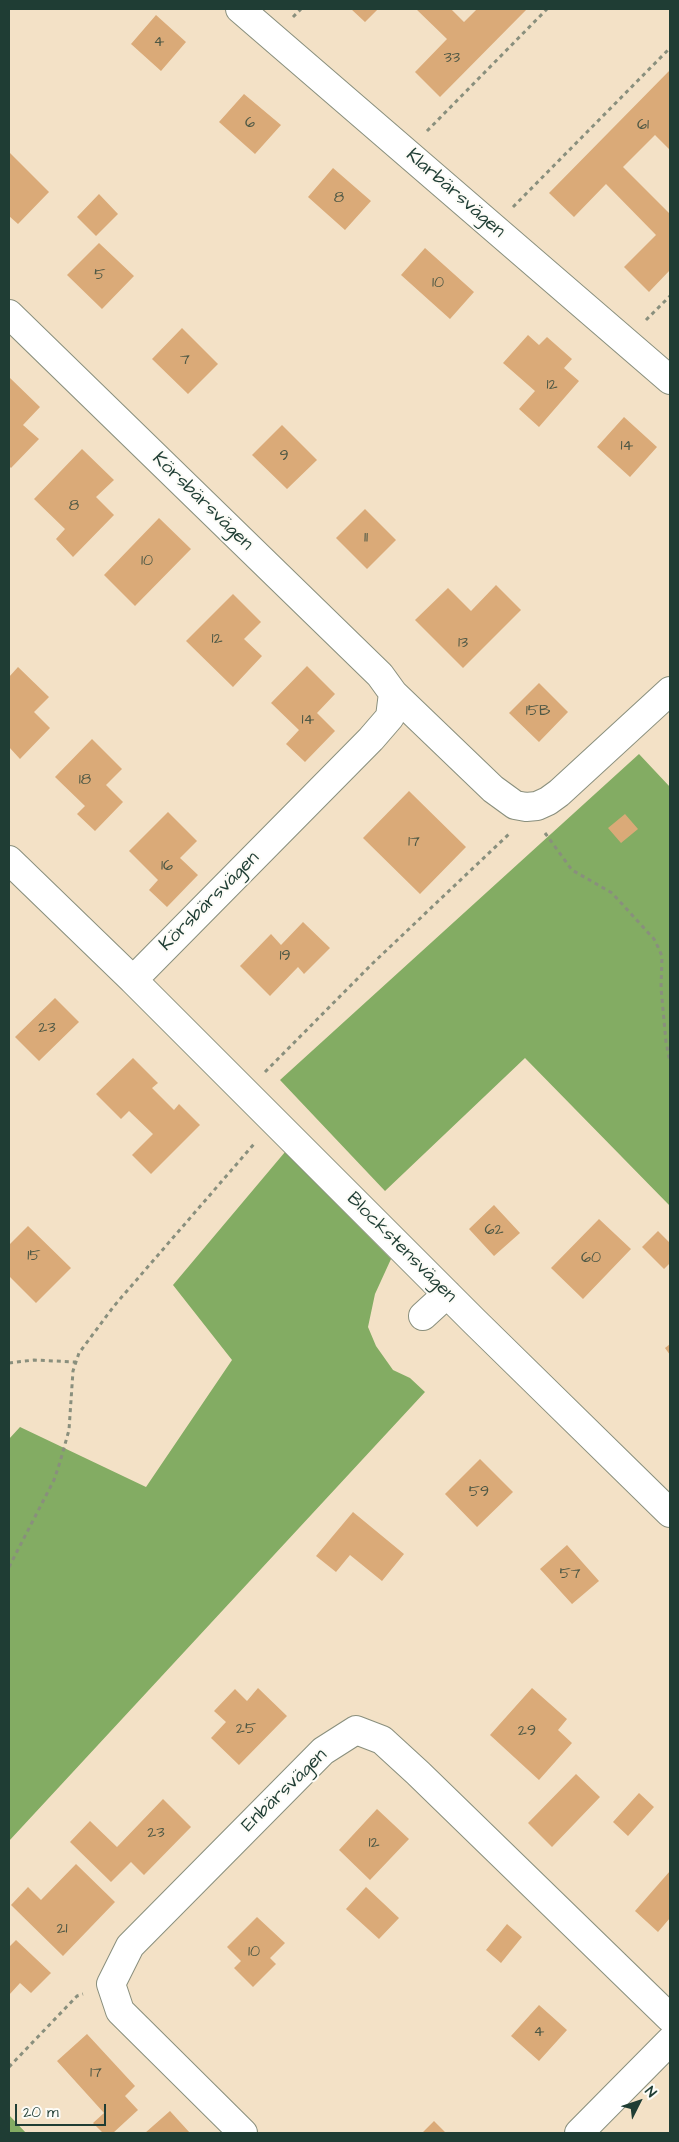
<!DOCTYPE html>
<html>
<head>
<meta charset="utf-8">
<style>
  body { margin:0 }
  #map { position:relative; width:679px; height:2142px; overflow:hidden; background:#f3e1c6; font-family:"Architects Daughter",sans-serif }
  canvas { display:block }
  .frame { position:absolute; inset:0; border:10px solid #1f3d34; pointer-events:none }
  .north { position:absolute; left:614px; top:2077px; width:50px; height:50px; -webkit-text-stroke:4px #fdfcf7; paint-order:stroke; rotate:49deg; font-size:14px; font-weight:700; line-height:20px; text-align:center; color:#1f3d34 }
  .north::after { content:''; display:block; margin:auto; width:18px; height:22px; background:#1f3d34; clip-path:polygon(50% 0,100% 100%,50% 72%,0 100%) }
  .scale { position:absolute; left:15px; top:2104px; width:91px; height:22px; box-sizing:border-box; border:2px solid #1f3d34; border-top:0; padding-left:6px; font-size:15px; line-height:18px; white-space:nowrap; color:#1f3d34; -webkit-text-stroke:4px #fdfcf7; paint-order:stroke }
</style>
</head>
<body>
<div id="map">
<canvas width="679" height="2142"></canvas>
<div class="frame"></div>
<div class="north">N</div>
<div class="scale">20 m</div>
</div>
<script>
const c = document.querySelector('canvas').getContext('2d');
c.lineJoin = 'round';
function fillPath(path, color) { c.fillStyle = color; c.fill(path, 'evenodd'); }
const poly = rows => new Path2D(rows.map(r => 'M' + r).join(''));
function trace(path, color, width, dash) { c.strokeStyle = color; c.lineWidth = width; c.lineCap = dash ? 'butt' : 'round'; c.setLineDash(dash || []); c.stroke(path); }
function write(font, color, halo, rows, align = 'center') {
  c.font = font + ' "Architects Daughter",sans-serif'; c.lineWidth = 4; c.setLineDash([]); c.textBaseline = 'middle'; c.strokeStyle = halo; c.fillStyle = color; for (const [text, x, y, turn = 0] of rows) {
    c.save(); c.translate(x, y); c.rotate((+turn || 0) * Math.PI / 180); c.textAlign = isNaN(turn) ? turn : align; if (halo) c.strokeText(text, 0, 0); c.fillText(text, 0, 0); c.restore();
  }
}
const forest = poly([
  [639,754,670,787,670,1206,525,1058,385,1191,280,1080],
  [285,1152,391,1259,375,1294,368,1327,376,1346,393,1370,410,1378,425,1392,9,1841,9,1439,20,1427,146,1487,232,1360,173,1285],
  [9,2115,26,2133,9,2133]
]);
const building = poly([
  [351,9,378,9,365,22],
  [416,9,451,9,464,22,477,9,527,9,440,97,415,72,447,39],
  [156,15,186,42,161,71,131,44],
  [670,70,670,150,655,135,623,167,670,214,670,270,649,292,624,267,656,235,606,184,574,217,549,193],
  [244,94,281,125,255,154,219,122],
  [9,152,49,192,18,224,9,216],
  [333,168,371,201,345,230,308,197],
  [99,194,118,214,96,236,77,217],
  [99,243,134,276,102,309,67,275],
  [425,248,474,292,450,319,401,275],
  [182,328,218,364,188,394,152,359],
  [528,335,539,345,547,337,572,359,564,368,579,381,539,427,519,409,535,391,503,363],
  [10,378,40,407,23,425,39,439,11,468,9,466],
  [624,417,657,447,630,477,597,447],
  [282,425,317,460,287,489,252,455],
  [82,449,114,480,96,497,114,515,73,557,56,539,65,529,34,499],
  [365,509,396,540,367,569,336,538],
  [159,518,191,549,135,606,104,575],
  [496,585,521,610,463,668,415,620,448,588,471,611],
  [233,594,261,622,244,639,262,656,233,687,186,641],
  [307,666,335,694,317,713,335,731,305,762,286,744,299,730,271,703],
  [18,667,49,697,34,712,50,728,20,759,9,747,9,677],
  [539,683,568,712,539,742,509,713],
  [92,739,122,769,106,785,123,802,95,831,77,814,85,806,55,777],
  [409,791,466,847,420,894,363,838],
  [168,812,197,841,180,858,198,875,167,907,149,890,158,880,129,851],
  [625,814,638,829,621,843,608,828],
  [303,922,330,948,304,974,298,967,270,996,240,966,271,934,281,945],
  [55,998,79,1022,39,1061,15,1037],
  [133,1058,158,1083,152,1088,174,1110,179,1104,200,1125,151,1174,132,1155,153,1134,129,1111,121,1119,96,1094],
  [494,1205,520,1233,494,1256,469,1229],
  [599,1219,631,1249,583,1299,551,1268],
  [28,1226,71,1268,36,1303,9,1276,9,1245],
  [658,1231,670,1243,670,1263,664,1269,642,1247],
  [670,1344,670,1355,665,1348],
  [480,1459,513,1492,477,1527,445,1494],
  [353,1512,404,1554,382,1581,350,1555,336,1572,316,1556],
  [567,1545,599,1581,572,1604,540,1569],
  [258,1688,287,1716,239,1765,211,1738,226,1722,214,1711,235,1689,247,1701],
  [532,1688,567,1719,558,1730,572,1743,539,1780,490,1735],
  [576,1774,600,1797,552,1847,528,1823],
  [639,1793,654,1807,628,1836,613,1822],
  [163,1799,191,1827,144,1875,131,1862,111,1882,70,1842,90,1821,117,1847],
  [377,1809,409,1839,370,1880,339,1850],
  [76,1864,115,1902,63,1956,11,1905,28,1887,41,1900],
  [670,1871,670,1918,658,1932,635,1911],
  [366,1887,399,1918,379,1939,346,1909],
  [257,1917,285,1943,270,1958,276,1964,253,1987,234,1968,241,1961,227,1947],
  [507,1924,522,1937,501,1963,486,1950],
  [16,1940,51,1973,31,1993,20,1983,9,1995,9,1947],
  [539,2005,567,2030,539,2061,511,2036],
  [87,2034,135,2086,125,2096,138,2110,113,2133,103,2133,93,2123,104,2113,57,2061],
  [170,2111,190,2133,145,2133],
  [434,2121,446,2133,422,2133]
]);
const path = poly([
  [293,17,301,9],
  [427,131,547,9],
  [513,207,670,48],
  [646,320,670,296],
  [545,833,572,870,612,893,654,939,658,947,662,956,661,988,666,1042,670,1062],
  [265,1072,372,964,509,834],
  [9,1363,34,1360,75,1362],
  [9,1567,54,1480,60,1462,69,1430,73,1371,79,1353,114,1306,254,1144],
  [9,2067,77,1996,83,1994]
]);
const minor = poly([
  [240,9,670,380],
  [9,314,380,675,393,693,390,717,371,739,133,980,9,860],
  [393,693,493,789,515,805,526,807,537,806,548,801,559,793,670,691],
  [133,980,474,1321,670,1513],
  [423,1316,447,1294],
  [243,2133,120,2011,111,1984,130,1946,323,1751,356,1730,382,1740,418,1773,670,2018],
  [579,2133,670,2041]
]);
const numberNames = [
  ["4",159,43],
  ["33",452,59],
  ["6",250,124],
  ["61",643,126],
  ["8",339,199],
  ["5",100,276],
  ["10",438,284],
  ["7",185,361],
  ["12",552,386],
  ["14",627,447],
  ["9",284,457],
  ["8",74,507],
  ["11",366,539],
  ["10",147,562],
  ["12",217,640],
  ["13",463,644],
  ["15B",538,712],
  ["14",308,721],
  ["18",85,781],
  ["17",414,843],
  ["16",167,867],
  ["19",285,957],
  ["23",47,1029],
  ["62",494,1231],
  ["15",34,1257],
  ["60",591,1259],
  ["59",479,1493],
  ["57",570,1575],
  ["25",246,1730],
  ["29",527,1732],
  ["23",156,1834],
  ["12",374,1844],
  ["21",62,1930],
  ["10",254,1953],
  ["4",539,2033],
  ["17",96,2074]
];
const streetNames = [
  ["Klarbärsvägen",455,194,41],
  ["Körsbärsvägen",202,502,44],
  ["Körsbärsvägen",210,902,-45],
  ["Blockstensvägen",401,1248,45],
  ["Enbärsvägen",285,1791,-44]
];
fillPath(forest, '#83ac63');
fillPath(building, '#daaa78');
trace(minor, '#898f7d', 30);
trace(path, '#898f7d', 3, [4, 4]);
trace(minor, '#fff', 28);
write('16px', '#4e5845', null, numberNames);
write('19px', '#1f3d34', '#fdfcf7', streetNames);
</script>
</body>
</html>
